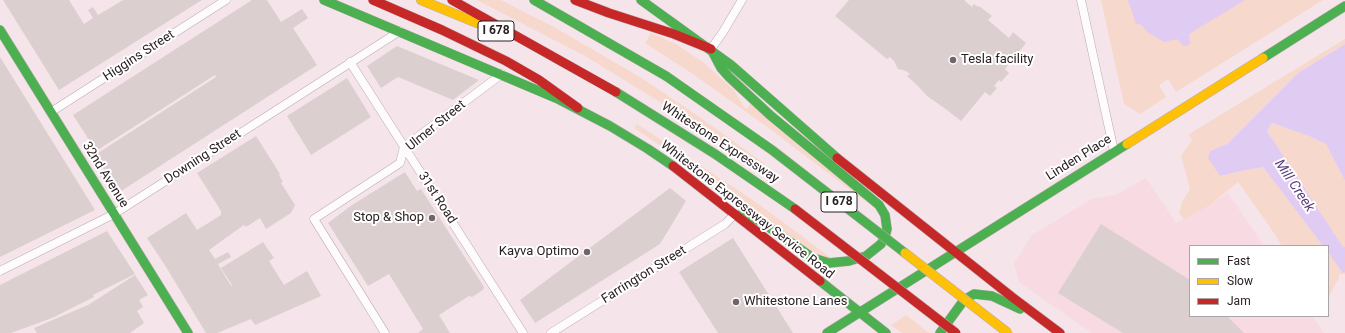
<!DOCTYPE html>
<html>
<head>
<meta charset="utf-8">
<style>
  body { margin:0 }
  #map { position:relative; width:1345px; height:333px; overflow:hidden; background:#f5e5ea; font-family:Roboto,sans-serif }
  canvas { display:block }
  .legend { position:absolute; left:1189px; top:245px; width:140px; height:72px; box-sizing:border-box; background:#fff; border:1px solid #aaa6a7; margin:0; padding:5px 7px; list-style:none; font-size:12px; color:#2b2023 }
  .legend li { display:flex; align-items:center; gap:8px; height:20px }
  .legend b { width:20px; border:1px solid #aaa6a7 }
</style>
</head>
<body>
<div id="map">
<canvas width="1345" height="333"></canvas>
<ul class="legend">
<li><b style="height:5px;background:#4caf50"></b>Fast</li>
<li><b style="height:5px;background:#ffc107"></b>Slow</li>
<li><b style="height:5px;background:#c62828"></b>Jam</li>
</ul>
</div>
<script>
const c = document.querySelector('canvas').getContext('2d');
c.lineJoin = 'round';
function fillPath(path, color) { c.fillStyle = color; c.fill(path, 'evenodd'); }
const poly = rows => new Path2D(rows.map(r => 'M' + r).join(''));
function trace(path, color, width, dash) { c.strokeStyle = color; c.lineWidth = width; c.lineCap = dash ? 'butt' : 'round'; c.setLineDash(dash || []); c.stroke(path); }
function write(font, color, halo, rows, align = 'center') {
  c.font = font + ' Roboto,sans-serif'; c.lineWidth = 4; c.setLineDash([]); c.textBaseline = 'middle'; c.strokeStyle = halo; c.fillStyle = color; for (const [text, x, y, turn = 0] of rows) {
    c.save(); c.translate(x, y); c.rotate((+turn || 0) * Math.PI / 180); c.textAlign = isNaN(turn) ? turn : align; if (halo) c.strokeText(text, 0, 0); c.fillText(text, 0, 0); c.restore();
  }
}
const built = poly([
  [1146,178,1176,223,1210,205,1228,193,1264,246,1190,246,1190,316,1312,316,1324,333,1092,333,1019,282,1014,263,1032,235,1092,199,1115,195]
]);
const green = poly([
  [477,0,501,0,552,26,640,77,701,118,765,164,762,168,691,121,585,56],
  [1101,0,1323,0,1176,92,1168,79,1159,85,1166,97,1140,114,1124,104],
  [651,33,676,44,704,63,734,90,744,107,747,109,750,104,882,214,766,126,690,72,645,43],
  [1345,39,1345,44,1298,73,1227,144,1210,151,1221,176,1241,171,1263,167,1323,246,1282,246,1270,227,1238,182,1210,205,1184,219,1179,213,1182,202,1190,189,1181,156,1192,140,1189,134],
  [1272,123,1309,136,1326,144,1345,181,1345,247,1343,247,1267,131],
  [637,124,753,200,834,260,829,259,806,249,708,177,634,128],
  [1328,252,1343,272,1345,272,1345,274,1339,274,1339,278,1328,298],
  [906,315,929,333,902,333,891,325]
]);
const water = poly([
  [1128,0,1245,0,1189,34,1190,43,1187,46,1184,46,1177,39,1164,42,1147,32,1142,25,1136,24],
  [1345,44,1345,181,1326,144,1309,136,1272,123,1267,131,1343,247,1345,247,1345,272,1343,273,1328,252,1328,246,1323,246,1263,167,1241,171,1220,176,1208,158,1210,151,1227,144,1298,73]
]);
const building = poly([
  [3,0,69,0,84,24,93,18,88,10,93,7,98,15,123,0,202,0,59,90],
  [252,0,267,0,281,22,302,9,308,18,293,28,317,65,118,193,95,155,216,77,215,75,96,151,73,115],
  [849,0,965,0,965,1,972,7,974,4,978,7,979,6,992,16,988,20,1009,38,1013,32,1026,43,1005,69,1009,73,1001,82,999,80,994,86,997,88,990,96,985,92,961,121,947,110,927,96,916,84,907,76,910,74,906,71,898,69,894,61,890,57,887,59,835,16],
  [397,46,479,80,453,100,398,77,381,88,367,66],
  [0,57,95,210,0,257],
  [347,78,371,117,311,155,287,116],
  [256,136,280,174,279,175,283,182,281,183,295,205,291,213,266,229,260,218,246,227,244,225,209,250,215,259,228,252,231,257,218,264,231,286,232,285,221,268,263,242,274,258,269,261,284,285,307,271,321,296,255,325,251,319,217,333,206,333,166,267,147,238,186,213,197,230,221,215,221,211,197,173],
  [405,172,417,191,421,189,484,287,483,290,472,297,469,296,439,315,450,333,418,333,423,329,389,274,368,286,328,223,352,205],
  [670,188,686,201,660,244,535,323,520,300],
  [1101,224,1190,280,1190,316,1227,316,1244,333,1123,333,1058,293],
  [107,231,135,274,93,295,94,297,52,318,11,333,0,333,0,285],
  [733,238,793,333,718,333,679,272],
  [135,275,148,295,139,300,143,307,137,311,144,323,130,333,37,333,34,328,88,305]
]);
const street = poly([
  [1081,0,1114,151],
  [711,49,723,32,742,0],
  [350,62,523,333],
  [51,112,226,0],
  [0,271,114,214,400,31],
  [385,333,314,219,400,163,404,147,502,74],
  [551,333,725,224,734,215]
]);
const fast = poly([
  [324,0,558,99,610,126,648,149,673,166],
  [534,0,666,76],
  [641,0,731,65,837,158],
  [0,30,188,333],
  [712,51,721,68,729,77,770,115,879,205,885,215,887,229,885,237,881,244,866,256,849,261,829,263,813,258,760,221,750,217,736,215],
  [1263,58,1345,6],
  [616,92,715,154,795,209],
  [820,281,886,333],
  [827,333,1127,144],
  [940,333,964,300,974,294,992,296,1020,309]
]);
const slow = poly([
  [421,0,477,23],
  [1127,144,1263,58]
]);
const jam = poly([
  [373,0,442,30,506,61,539,80,578,108],
  [452,0,616,92],
  [575,0,609,13,674,34,711,49],
  [837,158,1012,297,1060,333],
  [673,166,820,281]
]);
const fastBridge = poly([
  [666,76,772,150,905,253]
]);
const slowBridge = poly([
  [905,253,1008,333]
]);
const jamBridge = poly([
  [795,209,956,333]
]);
const markers = [
  [953,60,4,"#726569"],
  [432,218,4,"#726569"],
  [587,252,4,"#726569"],
  [736,302,4,"#726569"]
];
const shields = [
  [496,31,36],
  [839,202,36]
];
const shieldNames = [
  ["I 678",496,31],
  ["I 678",839,202]
];
const streetNames = [
  ["Higgins Street",139,56,-33],
  ["Ulmer Street",436,126,-39],
  ["Whitestone Expressway",720,143,33],
  ["Downing Street",203,157,-33],
  ["Linden Place",1079,158,-32],
  ["32nd Avenue",105,175,58],
  ["31st Road",437,198,57],
  ["Whitestone Expressway Service Road",747,210,38],
  ["Farrington Street",644,275,-32]
];
const poiNames = [
  ["Tesla facility",961,60],
  ["Stop & Shop",424,218,"right"],
  ["Kayva Optimo",579,252,"right"],
  ["Whitestone Lanes",744,302]
];
const waterNames = [
  ["Mill Creek",1294,186,56]
];
fillPath(built, '#f7dae2');
fillPath(green, '#f7d8cc');
fillPath(water, '#e0cbf2');
fillPath(building, '#dccfd0');
trace(street, '#b8acb0', 9);
trace(fast, '#b8acb0', 10);
trace(slow, '#b8acb0', 10);
trace(jam, '#b8acb0', 10);
trace(street, '#fefbfc', 8);
trace(fast, '#4caf50', 9);
trace(slow, '#ffc107', 9);
trace(jam, '#c62828', 9);
trace(fastBridge, '#b8acb0', 10, []);
trace(slowBridge, '#b8acb0', 10, []);
trace(jamBridge, '#b8acb0', 10, []);
trace(fastBridge, '#4caf50', 9);
trace(slowBridge, '#ffc107', 9);
trace(jamBridge, '#c62828', 9);
for (const [x, y, r, color] of markers) { const dot = new Path2D(); dot.arc(x, y, r, 0, 2 * Math.PI); c.fillStyle = color; c.fill(dot); trace(dot, '#fff', 1.5); }
for (const [x, y, w] of shields) { const box = new Path2D(); box.roundRect(x - w / 2, y - 10, w, 20, 3); c.fillStyle = '#fff'; c.fill(box); trace(box, '#2b2023', 1); }
write('bold 12px', '#2b2023', null, shieldNames);
write('13px', '#2b2023', '#fff', streetNames);
write('13px', '#2b2023', '#fff', poiNames, 'left');
write('italic 14px', '#5b3d7c', '#fff', waterNames);
</script>
</body>
</html>
